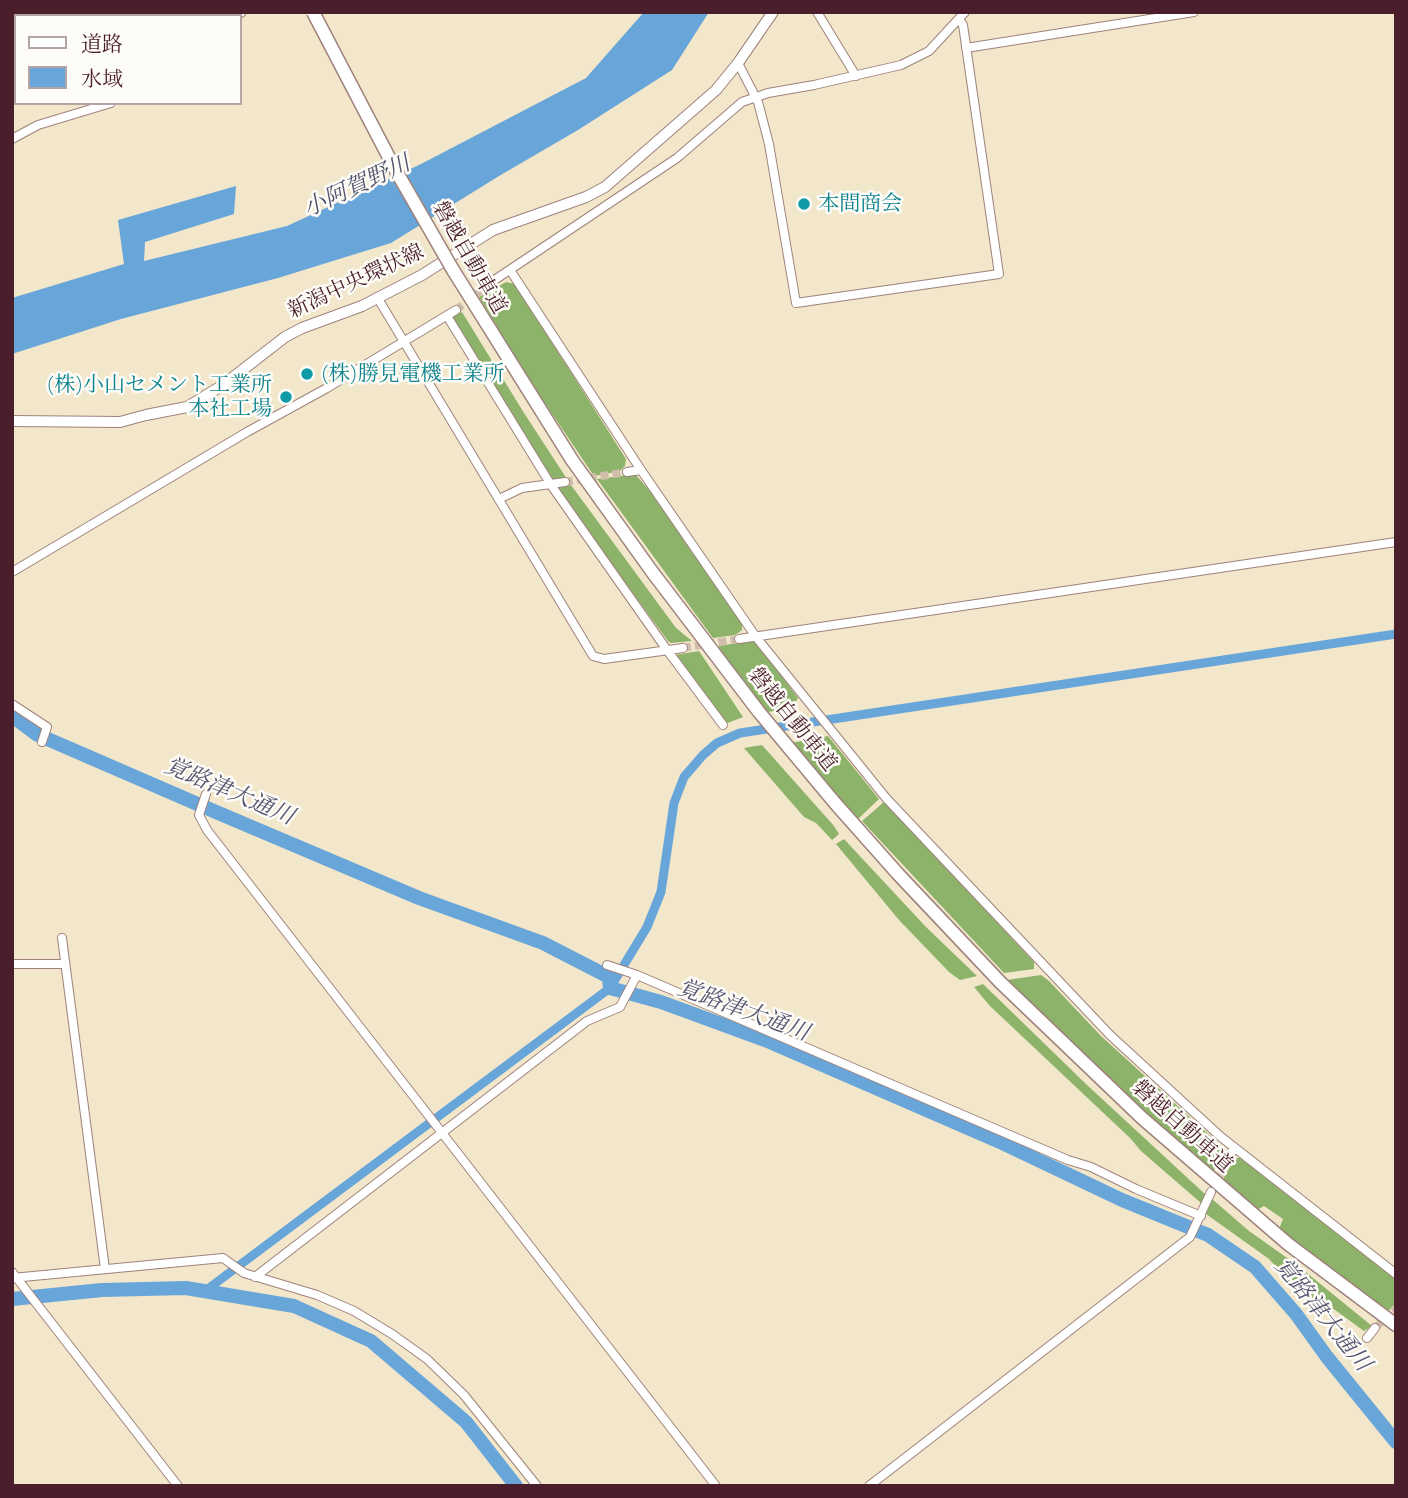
<!DOCTYPE html>
<html>
<head>
<meta charset="utf-8">
<style>
  body { margin:0 }
  #map { position:relative; width:1408px; height:1498px; overflow:hidden; background:#f2e6cb; font-family:"Old Standard TT","Noto Serif JP",serif }
  canvas { display:block }
  .frame { position:absolute; inset:0; border:14px solid #4a1f2b; pointer-events:none }
  .legend { position:absolute; left:14px; top:14px; width:228px; height:91px; box-sizing:border-box; background:#fdfcf7; border:2px solid #b5a4a5; margin:0; padding:9px 12px; list-style:none; font-size:21px; color:#4a1f2b }
  .legend li { display:flex; align-items:center; gap:14px; height:35px }
  .legend b { width:35px; border:2px solid #b5a4a5 }
</style>
</head>
<body>
<div id="map">
<canvas width="1408" height="1498"></canvas>
<div class="frame"></div>
<ul class="legend">
<li><b style="height:9px;background:#fff"></b>道路</li>
<li><b style="height:19px;background:#68a6da"></b>水域</li>
</ul>
</div>
<script>
const c = document.querySelector('canvas').getContext('2d');
c.lineJoin = 'round';
function fillPath(path, color) { c.fillStyle = color; c.fill(path, 'evenodd'); }
const poly = rows => new Path2D(rows.map(r => 'M' + r).join(''));
function trace(path, color, width, dash) { c.strokeStyle = color; c.lineWidth = width; c.lineCap = dash ? 'butt' : 'round'; c.setLineDash(dash || []); c.stroke(path); }
function write(font, color, halo, rows, align = 'center') {
  c.font = font + ' "Old Standard TT","Noto Serif JP",serif'; c.lineWidth = 5; c.setLineDash([]); c.textBaseline = 'middle'; c.strokeStyle = halo; c.fillStyle = color; for (const [text, x, y, turn = 0] of rows) {
    c.save(); c.translate(x, y); c.rotate((+turn || 0) * Math.PI / 180); c.textAlign = isNaN(turn) ? turn : align; if (halo) c.strokeText(text, 0, 0); c.fillText(text, 0, 0); c.restore();
  }
}
const forest = poly([
  [506,282,515,284,626,459,625,466,620,471,594,476,532,384,479,297],
  [462,312,524,413,567,479,551,481,452,317],
  [635,474,656,498,742,624,742,630,735,635,713,638,597,479],
  [571,485,676,628,692,641,671,643,668,641,554,486],
  [752,641,756,642,798,698,792,708,768,712,757,701,718,646],
  [699,651,743,717,725,724,675,655],
  [828,736,879,799,856,821,791,743],
  [762,745,834,826,839,834,832,840,816,823,804,817,744,748],
  [884,802,1034,962,1034,969,1004,973,862,821],
  [844,839,926,927,977,976,960,980,949,972,899,920,836,844],
  [1041,975,1049,981,1101,1036,1226,1150,1212,1174,1051,1025,1007,980],
  [983,984,1087,1085,1206,1195,1201,1203,1141,1151,1130,1138,990,1006,974,987],
  [1235,1158,1240,1158,1396,1279,1396,1303,1388,1311,1279,1229,1283,1219,1264,1206,1257,1210,1222,1181],
  [1212,1199,1249,1231,1297,1265,1372,1326,1364,1331,1324,1302,1307,1300,1269,1259,1206,1214]
]);
const water = poly([
  [644,12,709,12,672,70,578,130,499,176,391,243,278,278,121,319,12,354,12,298,124,264,118,220,236,186,234,214,145,242,144,261,287,226,421,164,586,78]
]);
const canal = poly([
  [205,1291,610,988,647,927,661,892,674,803,684,777,703,755,717,743,740,733,1396,634]
]);
const river = poly([
  [12,716,36,734,216,812,419,898,543,943,609,977,610,988,661,1002,770,1042,998,1141,1122,1200,1208,1235,1255,1267,1296,1314,1327,1357,1396,1442],
  [12,1299,102,1290,186,1288,294,1306,371,1341,466,1422,516,1486]
]);
const minorTunnel = poly([
  [456,310,496,279],
  [565,482,627,472],
  [683,648,739,639],
  [1214,1186,1227,1163],
  [1375,1328,1396,1309]
]);
const minor = poly([
  [16,12,18,16],
  [817,12,856,76],
  [97,16,104,12],
  [236,16,242,12],
  [966,48,1194,12],
  [12,63,16,61],
  [738,63,758,102,769,144,796,303,999,274,963,25,959,19],
  [12,139,38,125,111,103],
  [510,270,641,470,756,637,886,798,1110,1035,1221,1137,1396,1274],
  [496,279,677,158,742,102,768,93,814,85,901,65,929,51,965,12],
  [377,297,593,656,604,659,683,648],
  [447,316,551,485,667,650,723,725],
  [627,472,641,470],
  [499,499,522,488,565,482],
  [12,572,247,432,327,388,456,310],
  [739,639,1396,542],
  [12,704,47,727,42,742],
  [206,794,199,815,207,830,716,1486],
  [62,938,105,1269],
  [12,964,64,964],
  [607,965,637,975,1068,1160,1091,1167,1136,1189,1201,1216],
  [1227,1163,1234,1147],
  [12,1272,178,1486],
  [255,1277,587,1021,620,1007,637,975],
  [12,1278,223,1258,244,1273,317,1295,354,1311,392,1334,427,1359,464,1395,537,1486],
  [1367,1338,1375,1328],
  [869,1486,1190,1237,1211,1192]
]);
const major = poly([
  [12,421,120,422,146,415,187,407,223,385,285,337,302,328,362,306,422,275,493,230,586,197,605,187,716,90,738,63,773,12]
]);
const highway = poly([
  [453,270,572,460,653,573,759,712,835,803,898,874,1000,982,1142,1118,1288,1244,1396,1325]
]);
const highwayBridge = poly([
  [313,12,395,169,453,270]
]);
const markers = [
  [804,204,7,"#0f9aa8"],
  [307,374,7,"#0f9aa8"],
  [286,397,7,"#0f9aa8"]
];
const cultureNames = [
  ["本間商会",818,204],
  ["(株)勝見電機工業所",321,374],
  ["(株)小山セメント工業所",272,385,"right"],
  ["本社工場",272,409,"right"]
];
const streetNames = [
  ["磐越自動車道",469,258,60],
  ["新潟中央環状線",356,282,-25],
  ["磐越自動車道",792,720,51],
  ["磐越自動車道",1182,1127,42]
];
const waterNames = [
  ["小阿賀野川",357,187,-25],
  ["覚路津大通川",229,792,23],
  ["覚路津大通川",743,1011,20],
  ["覚路津大通川",1322,1315,51]
];
fillPath(forest, '#8cb369');
fillPath(water, '#68a6da');
trace(canal, '#68a6da', 9);
trace(river, '#68a6da', 14);
trace(minorTunnel, '#d0beab', 8, [8, 4]);
trace(minor, '#9e827b', 10);
trace(major, '#9e827b', 12);
trace(highway, '#9e827b', 15);
trace(minor, '#fff', 8);
trace(major, '#fff', 10);
trace(highway, '#fff', 12);
trace(highwayBridge, '#9e827b', 15, []);
trace(highwayBridge, '#fff', 12);
for (const [x, y, r, color] of markers) { const dot = new Path2D(); dot.arc(x, y, r, 0, 2 * Math.PI); c.fillStyle = color; c.fill(dot); trace(dot, '#fdfcf7', 2.5); }
write('21px', '#0d838f', '#fdfcf7', cultureNames, 'left');
write('21px', '#4a1f2b', '#fdfcf7', streetNames);
write('italic 23px', '#565571', '#fdfcf7', waterNames);
</script>
</body>
</html>
